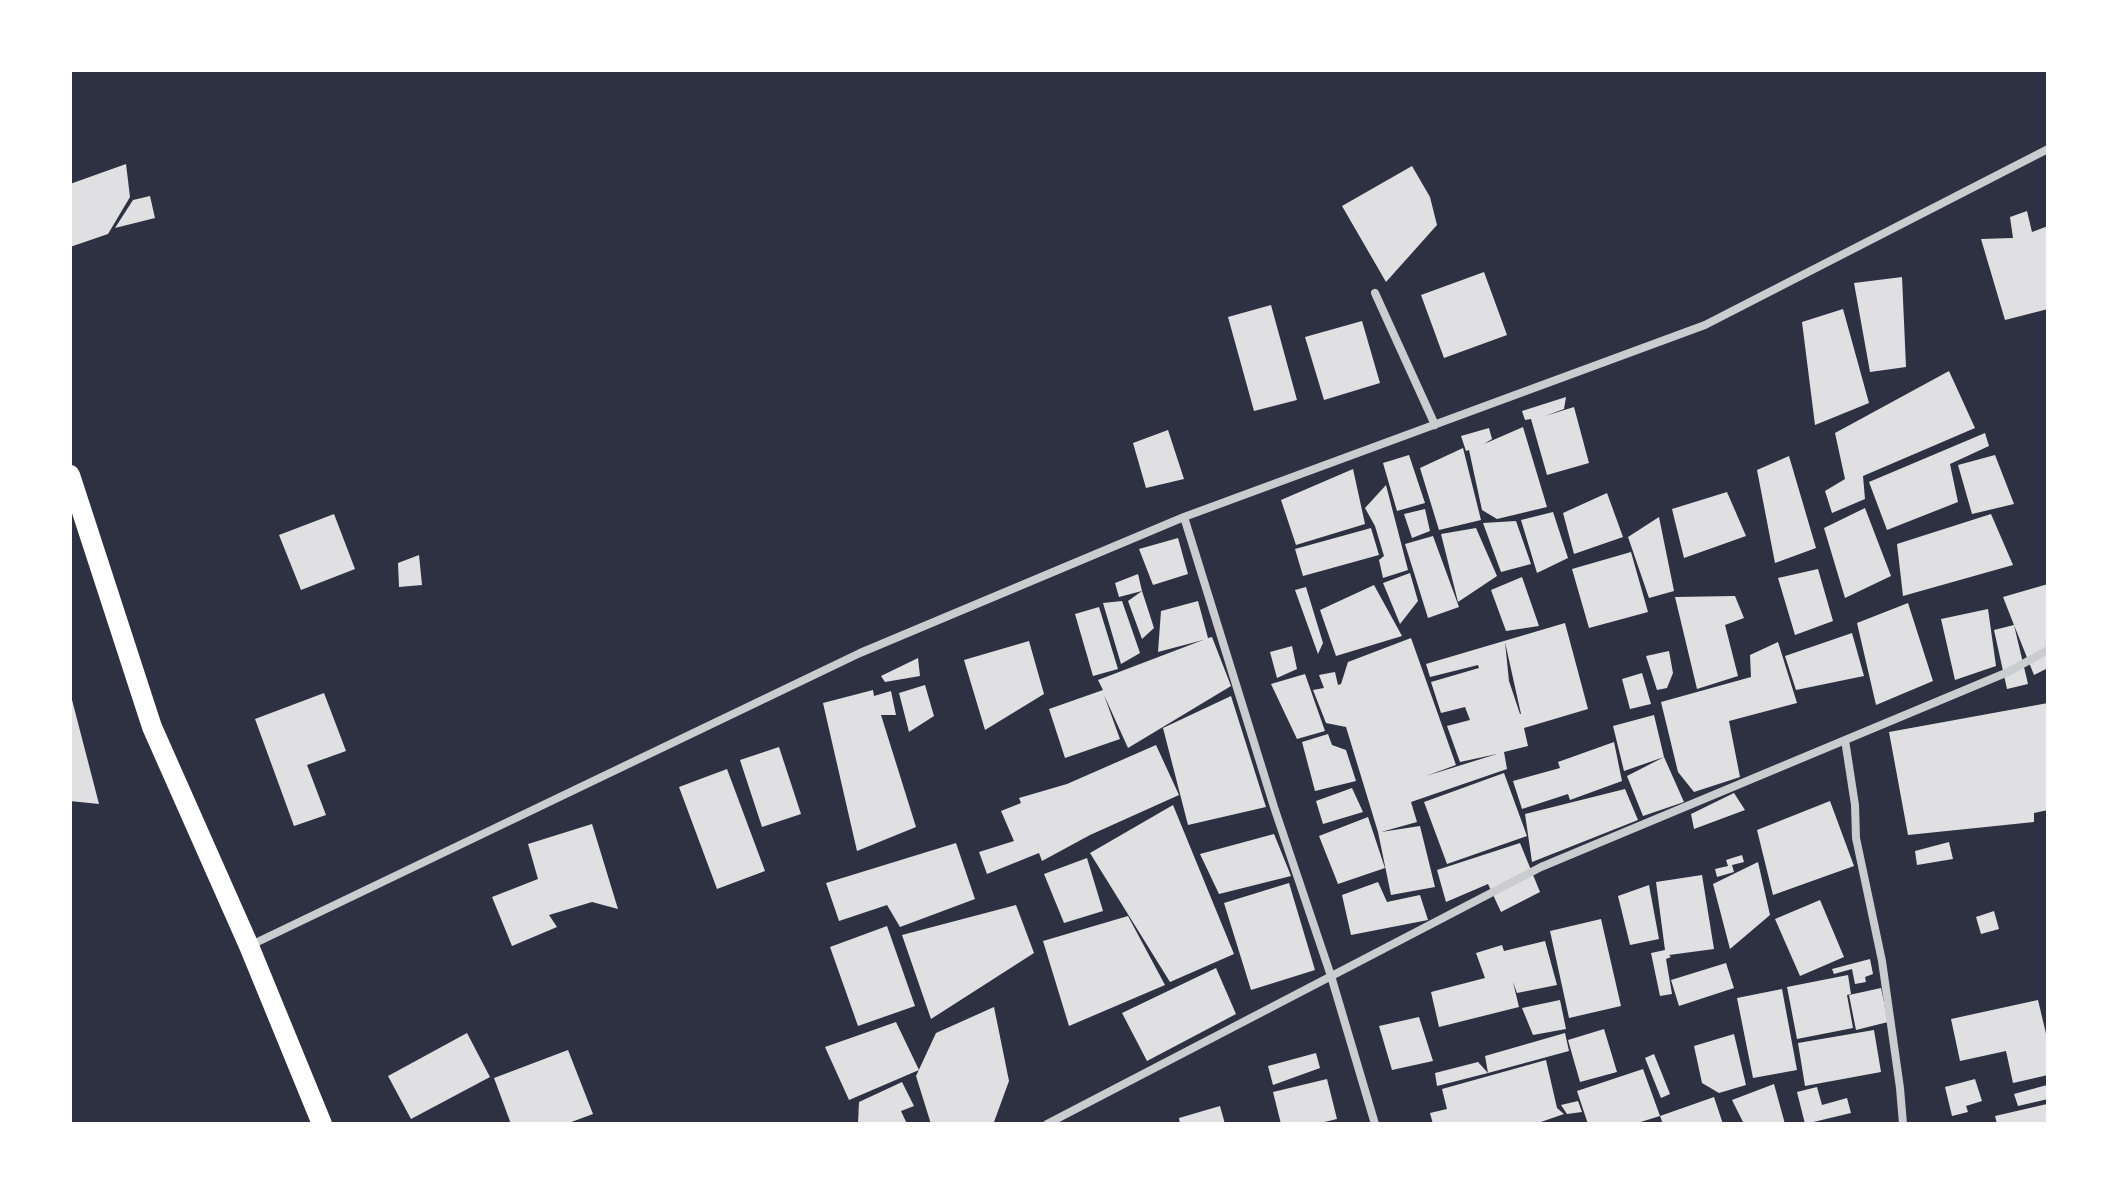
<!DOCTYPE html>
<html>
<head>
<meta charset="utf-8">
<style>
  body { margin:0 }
  #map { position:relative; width:2118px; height:1194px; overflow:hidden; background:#2d3142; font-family:Literata,serif }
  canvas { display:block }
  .frame { position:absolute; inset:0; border:72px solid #fff; pointer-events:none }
</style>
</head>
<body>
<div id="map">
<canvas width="2118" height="1194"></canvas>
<div class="frame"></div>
</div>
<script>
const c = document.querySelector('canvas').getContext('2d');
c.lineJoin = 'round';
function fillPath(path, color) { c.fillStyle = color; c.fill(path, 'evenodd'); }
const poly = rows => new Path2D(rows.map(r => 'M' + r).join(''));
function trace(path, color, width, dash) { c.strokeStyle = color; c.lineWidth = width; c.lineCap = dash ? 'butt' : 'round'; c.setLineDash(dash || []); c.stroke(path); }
const building = poly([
  [126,164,130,197,108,234,70,247,70,184],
  [1412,166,1430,197,1437,225,1386,282,1342,206],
  [150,196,155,218,115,228,133,200],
  [2027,211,2032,232,2048,226,2048,309,2005,320,1981,239,2013,238,2010,217],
  [1484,272,1507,335,1444,358,1421,295],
  [1902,277,1906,367,1870,372,1854,283],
  [1271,305,1297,400,1254,411,1228,317],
  [1843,309,1869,403,1815,425,1802,322],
  [1362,321,1380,383,1324,400,1305,337],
  [1949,371,1975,428,1863,476,1865,499,1832,513,1825,491,1845,479,1835,433],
  [1566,397,1564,409,1545,416,1574,407,1589,463,1547,475,1531,419,1525,420,1522,411],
  [1523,427,1547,507,1497,519,1482,510,1469,450,1466,451,1461,436,1489,428,1492,439,1484,444],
  [1168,430,1184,479,1146,488,1133,443],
  [1985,433,1989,446,1950,464,1958,502,1887,530,1869,482],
  [1463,448,1481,520,1439,530,1420,468],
  [1409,455,1425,503,1397,511,1383,463],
  [1995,455,2014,504,1972,514,1958,465],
  [1789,456,1816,548,1775,563,1757,470],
  [1353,469,1365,524,1296,545,1281,500],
  [1386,485,1408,570,1383,578,1379,560,1384,556,1375,526,1365,508],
  [1727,492,1746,536,1684,558,1672,509],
  [1607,493,1623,537,1574,554,1563,513],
  [1865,508,1891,576,1845,598,1824,528],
  [1425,509,1430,531,1412,538,1404,514],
  [1553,512,1568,558,1537,573,1521,520],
  [334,514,355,569,301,590,279,535],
  [1991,514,2013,565,1903,596,1897,544],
  [1659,517,1674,591,1649,598,1628,537],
  [1516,521,1531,564,1501,572,1483,523],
  [1371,528,1379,555,1303,576,1295,549],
  [1476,528,1497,576,1458,602,1441,534],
  [1433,536,1459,607,1428,618,1405,544],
  [1178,538,1188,574,1153,585,1139,549],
  [1631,552,1648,612,1589,628,1572,569],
  [419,555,422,585,399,587,398,563],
  [1818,569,1833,621,1795,635,1778,578],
  [1410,573,1418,601,1400,624,1383,583],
  [1138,574,1142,591,1119,597,1115,583],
  [1522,577,1539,626,1506,631,1491,590],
  [2048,584,2048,668,2034,675,2014,625,2028,684,2007,689,1994,630,2014,625,2003,597],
  [1374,585,1402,636,1336,656,1320,610],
  [1306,587,1323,643,1318,654,1295,590],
  [1142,591,1154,628,1142,639,1128,601],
  [1735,596,1744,618,1725,625,1738,676,1697,689,1675,597],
  [1122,601,1140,653,1121,664,1103,603],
  [1198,601,1208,638,1212,637,1231,686,1128,748,1104,695,1120,739,1065,758,1049,709,1103,690,1098,680,1203,640,1158,652,1161,611],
  [1908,603,1933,681,1876,705,1857,623],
  [1099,607,1118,669,1093,676,1075,614],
  [1988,609,1996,666,1955,680,1941,619],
  [1565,623,1588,709,1524,728,1528,746,1504,752,1507,769,1411,802,1417,822,1381,832,1420,826,1435,887,1391,895,1378,832,1346,727,1326,723,1313,690,1324,688,1319,675,1335,672,1338,685,1341,684,1348,662,1411,638,1456,765,1426,776,1497,754,1460,762,1447,726,1470,720,1465,707,1441,713,1431,682,1479,668,1478,665,1430,677,1426,664],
  [1505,642,1521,714,1520,714,1509,681],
  [1852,633,1864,676,1796,690,1785,656],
  [1029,641,1044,694,985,730,964,660],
  [1778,642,1797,703,1729,721,1740,777,1694,792,1678,772,1661,702,1751,677,1750,655],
  [1292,646,1297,669,1277,678,1270,652],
  [1669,651,1673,673,1667,688,1657,690,1646,656],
  [918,658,920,676,885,682,881,676],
  [1642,673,1651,704,1630,709,1622,679],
  [1305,674,1325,731,1297,739,1271,684],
  [925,685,934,716,909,732,899,693],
  [873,690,874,696,891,691,896,715,881,715,916,827,857,851,823,703],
  [324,693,346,751,307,765,326,815,294,826,255,719],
  [70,696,71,696,99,804,70,801],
  [1231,696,1266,807,1188,825,1163,728],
  [2048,703,2048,810,2034,813,2034,822,1908,835,1889,732],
  [1654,715,1664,757,1624,771,1613,726],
  [1328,734,1332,745,1346,750,1356,781,1315,791,1302,742],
  [1614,742,1622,781,1570,800,1568,794,1522,809,1513,781,1560,768,1558,762],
  [1156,745,1179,795,1090,835,1042,861,1039,853,987,874,979,852,1014,841,1001,811,1021,803,1019,798,1067,784],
  [779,747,801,814,762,827,740,760],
  [1664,757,1684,802,1643,816,1627,776],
  [727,769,765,871,717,889,679,787],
  [1504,773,1527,836,1447,864,1424,802],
  [1352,788,1363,812,1323,824,1316,801],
  [1625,789,1638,820,1532,862,1525,814],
  [1734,793,1745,810,1694,829,1691,814],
  [1830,801,1854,866,1773,895,1757,830],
  [1173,805,1234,954,1170,982,1090,853],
  [1368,817,1385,868,1338,884,1319,836],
  [592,824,618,909,592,902,549,915,557,927,512,946,492,897,538,879,528,844],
  [1274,834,1291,876,1219,894,1200,854],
  [1949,842,1953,859,1917,865,1915,851],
  [956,843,975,899,900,927,887,905,839,921,826,883],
  [1520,843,1540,892,1501,912,1488,884,1446,902,1437,870],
  [1742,855,1744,862,1732,865,1734,872,1717,877,1715,869,1728,866,1726,860],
  [1087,858,1103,911,1064,923,1044,874],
  [1758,862,1770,915,1730,949,1713,884],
  [1702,875,1714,949,1669,955,1671,957,1666,959,1672,994,1660,996,1651,953,1665,950,1656,882],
  [1378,882,1387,902,1420,895,1428,920,1351,935,1342,895],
  [1289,883,1315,970,1251,990,1224,903],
  [1649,885,1659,939,1630,945,1618,896],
  [1820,900,1844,957,1800,976,1775,919],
  [1016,905,1034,953,931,1019,902,935],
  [1994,911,1999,929,1981,934,1976,917],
  [1128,916,1165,985,1069,1026,1043,941],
  [1601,919,1621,1006,1569,1018,1550,931],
  [887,926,915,1006,858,1026,830,947],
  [1545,941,1557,985,1517,993,1513,982,1519,1007,1439,1027,1431,992,1485,978,1476,953,1502,945,1504,951],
  [1870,959,1873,974,1865,977,1866,982,1855,984,1852,969,1834,974,1832,969],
  [1726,963,1734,988,1679,1006,1671,980],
  [1216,968,1236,1014,1147,1061,1122,1013],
  [1848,975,1851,994,1847,995,1853,1028,1797,1039,1787,987],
  [1881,988,1888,1022,1856,1030,1849,995],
  [1782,989,1797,1070,1753,1078,1737,998],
  [1560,1000,1566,1029,1533,1035,1522,1008],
  [2038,1000,2048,1042,2048,1075,2013,1083,2006,1051,1960,1061,1951,1019],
  [994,1007,1009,1081,994,1122,931,1124,916,1076,936,1033],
  [1419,1017,1433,1061,1392,1070,1379,1026],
  [896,1022,919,1070,849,1100,825,1047],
  [1604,1029,1617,1072,1580,1082,1568,1040],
  [1874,1030,1881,1072,1805,1086,1798,1043],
  [467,1033,490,1077,411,1119,388,1076],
  [1565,1033,1569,1051,1488,1073,1485,1056],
  [1734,1034,1746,1085,1719,1093,1702,1083,1694,1046],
  [568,1050,593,1114,566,1124,511,1124,494,1078],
  [1316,1053,1320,1068,1273,1085,1268,1066],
  [1654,1054,1670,1094,1661,1098,1645,1058],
  [1546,1060,1557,1108,1564,1114,1535,1124,1433,1124,1430,1113,1447,1109,1442,1089],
  [1478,1062,1488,1073,1437,1086,1435,1073],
  [1643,1069,1660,1116,1714,1097,1723,1124,1663,1124,1660,1116,1634,1124,1588,1124,1577,1091],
  [1327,1079,1337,1119,1316,1124,1281,1124,1273,1092],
  [1975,1079,1982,1101,1966,1106,1968,1112,1952,1116,1945,1087],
  [902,1082,914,1106,901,1111,907,1124,858,1124,859,1102],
  [1774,1084,1785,1124,1744,1124,1732,1100],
  [2047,1085,2048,1099,2018,1106,2014,1094],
  [1817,1087,1822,1105,1847,1098,1851,1113,1805,1124,1797,1092],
  [1578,1101,1582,1112,1567,1114,1561,1105],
  [2047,1104,2048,1124,1997,1124,1995,1116],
  [1220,1106,1225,1124,1180,1124,1179,1118]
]);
const minor = poly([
  [1375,293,1435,425],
  [1184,517,1274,807,1331,976,1375,1124],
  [1845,740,1855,805,1856,838,1882,961,1900,1088,1903,1124],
  [249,946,860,653,1184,517,1705,325,2048,149],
  [1047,1124,1541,867,2008,672,2048,650]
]);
const primary = poly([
  [70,475,152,727,249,946,322,1124]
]);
fillPath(building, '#e0e0e3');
trace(minor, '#caccd0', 8);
trace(primary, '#fff', 20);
</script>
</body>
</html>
